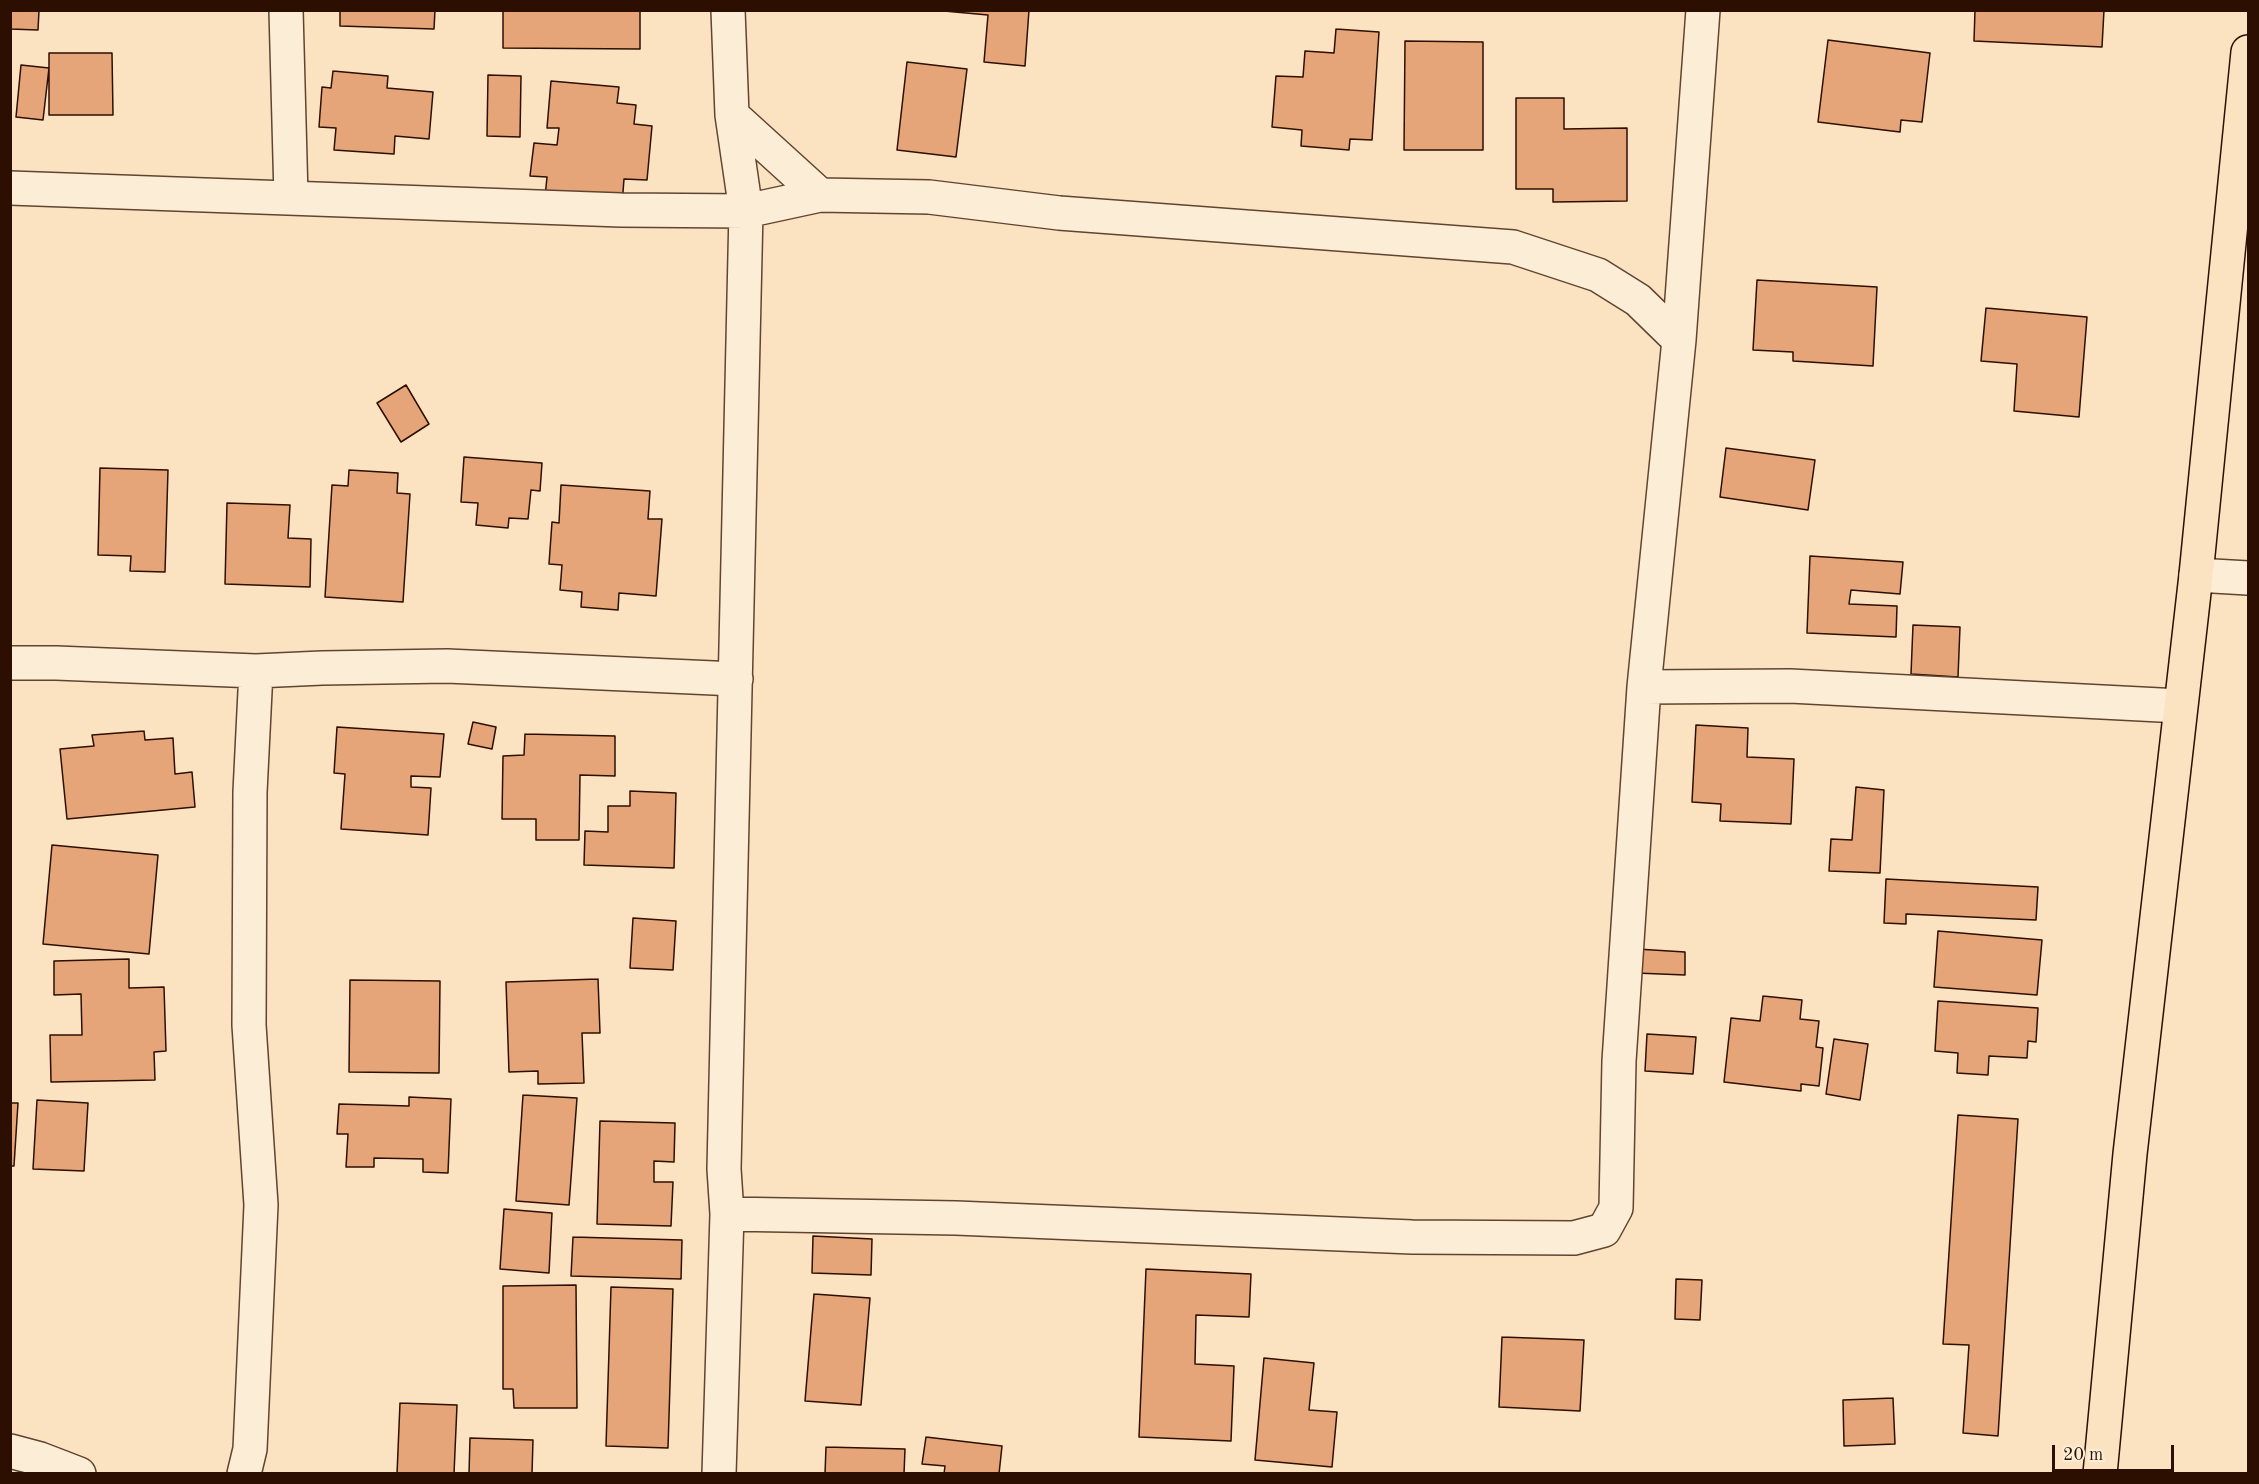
<!DOCTYPE html>
<html>
<head>
<meta charset="utf-8">
<style>
  body { margin:0 }
  #map { position:relative; width:2259px; height:1484px; overflow:hidden; background:#fbe3c1; font-family:"Old Standard TT",serif }
  canvas { display:block }
  .frame { position:absolute; inset:0; border:12px solid #2c0f00; pointer-events:none }
  .scale { position:absolute; left:2052px; top:1445px; width:122px; height:27px; box-sizing:border-box; border:3px solid #2c0f00; border-top:0; padding-left:8px; font-size:18px; line-height:21px; white-space:nowrap; color:#2c0f00; -webkit-text-stroke:4px #fcedd7; paint-order:stroke }
</style>
</head>
<body>
<div id="map">
<canvas width="2259" height="1484"></canvas>
<div class="frame"></div>
<div class="scale">20 m</div>
</div>
<script>
const c = document.querySelector('canvas').getContext('2d');
c.lineJoin = 'round';
function fillPath(path, color) { c.fillStyle = color; c.fill(path, 'evenodd'); }
const poly = rows => new Path2D(rows.map(r => 'M' + r).join(''));
function trace(path, color, width, dash) { c.strokeStyle = color; c.lineWidth = width; c.lineCap = dash ? 'butt' : 'round'; c.setLineDash(dash || []); c.stroke(path); }
const building = poly([
  [10,10,39,10,38,30,10,29,10,10],
  [340,10,435,10,434,29,340,26,340,10],
  [503,10,640,10,640,49,503,48,503,10],
  [933,10,1029,10,1025,66,984,62,988,15,933,10],
  [1975,10,2104,10,2102,47,1974,41,1975,10],
  [1336,29,1379,32,1372,140,1350,139,1349,150,1301,146,1302,130,1272,127,1276,76,1303,77,1305,51,1334,53,1336,29],
  [1828,40,1930,53,1922,122,1901,120,1900,132,1818,122,1828,40],
  [1405,41,1483,42,1483,150,1404,150,1405,41],
  [49,53,112,53,113,115,49,115,49,53],
  [907,62,967,69,956,157,897,150,907,62],
  [21,65,49,68,43,120,16,117,21,65],
  [333,71,388,76,387,88,433,92,429,139,395,136,394,154,334,150,336,128,319,127,322,87,331,88,333,71],
  [488,75,521,76,520,137,487,136,488,75],
  [551,81,619,87,617,103,636,105,634,124,652,126,647,180,624,179,622,205,545,197,547,177,530,176,534,143,557,145,559,128,547,128,551,81],
  [1516,98,1564,98,1564,129,1627,128,1627,201,1553,202,1553,189,1516,189,1516,98],
  [1757,280,1877,287,1873,366,1793,361,1793,352,1753,350,1757,280],
  [1986,308,2087,317,2079,417,2014,411,2017,364,1981,361,1986,308],
  [406,385,429,424,401,442,377,403,406,385],
  [1726,448,1815,460,1808,510,1720,497,1726,448],
  [464,457,542,463,540,491,531,490,528,519,509,518,508,528,476,525,478,503,461,502,464,457],
  [100,468,168,470,165,572,130,571,131,556,98,555,100,468],
  [349,470,398,473,397,493,410,494,403,602,325,597,332,485,348,486,349,470],
  [561,485,650,491,648,519,662,519,656,596,619,593,618,610,581,607,582,592,560,590,562,565,549,564,552,522,559,523,561,485],
  [227,503,290,505,288,538,311,539,310,587,225,584,227,503],
  [1810,556,1903,562,1900,594,1851,590,1849,604,1897,606,1896,637,1807,633,1810,556],
  [1913,625,1960,627,1958,677,1911,674,1913,625],
  [473,722,496,727,492,749,468,744,473,722],
  [1696,725,1748,728,1747,757,1794,759,1791,824,1720,821,1721,804,1692,802,1696,725],
  [337,727,444,734,440,777,411,776,411,787,431,788,428,835,341,829,345,774,334,773,337,727],
  [144,731,145,740,173,738,175,774,192,772,195,807,67,819,60,749,94,746,92,735,144,731],
  [525,734,615,736,615,776,580,775,579,840,536,840,536,819,502,819,503,756,524,755,525,734],
  [1856,787,1884,790,1880,873,1829,871,1831,839,1852,840,1856,787],
  [630,791,676,793,674,868,584,865,585,831,608,832,608,806,630,806,630,791],
  [52,845,158,855,149,954,43,944,52,845],
  [1886,879,2038,887,2036,920,1906,914,1906,924,1884,923,1886,879],
  [633,918,676,921,673,970,630,968,633,918],
  [1938,931,2042,940,2037,995,1934,987,1938,931],
  [1637,949,1685,952,1685,975,1636,973,1637,949],
  [129,959,129,988,164,987,166,1051,154,1052,155,1080,51,1082,50,1035,82,1035,81,994,54,995,54,961,129,959],
  [598,979,600,1033,582,1033,584,1083,538,1084,538,1071,509,1072,506,982,598,979],
  [350,980,440,981,439,1073,349,1072,350,980],
  [1763,996,1802,1000,1800,1019,1819,1021,1816,1047,1823,1048,1819,1086,1801,1084,1801,1091,1724,1082,1731,1018,1760,1021,1763,996],
  [1938,1001,2038,1008,2036,1042,2028,1041,2027,1058,1989,1056,1988,1075,1957,1073,1958,1053,1935,1051,1938,1001],
  [1647,1034,1696,1037,1693,1074,1645,1071,1647,1034],
  [1834,1039,1868,1044,1860,1100,1826,1094,1834,1039],
  [523,1095,577,1098,569,1205,516,1201,523,1095],
  [409,1097,451,1099,448,1173,423,1172,423,1159,374,1158,374,1167,346,1167,348,1134,337,1134,339,1104,409,1106,409,1097],
  [37,1100,88,1103,84,1171,33,1169,37,1100],
  [10,1103,18,1103,14,1166,10,1166,10,1103],
  [1958,1115,2018,1119,1998,1436,1963,1433,1969,1345,1943,1344,1958,1115],
  [600,1121,675,1123,674,1162,654,1161,654,1182,673,1182,671,1226,597,1224,600,1121],
  [504,1209,552,1213,549,1273,500,1269,504,1209],
  [813,1236,872,1239,871,1275,812,1273,813,1236],
  [573,1237,682,1240,681,1279,571,1276,573,1237],
  [1146,1269,1251,1274,1249,1317,1196,1315,1195,1364,1234,1366,1231,1441,1139,1437,1146,1269],
  [1676,1279,1702,1280,1700,1320,1675,1319,1676,1279],
  [576,1285,577,1408,514,1408,513,1389,503,1389,503,1286,576,1285],
  [611,1287,673,1289,668,1448,606,1446,611,1287],
  [814,1294,870,1298,861,1405,805,1401,814,1294],
  [1502,1337,1584,1340,1580,1411,1499,1407,1502,1337],
  [1264,1358,1314,1363,1309,1410,1337,1412,1332,1467,1255,1460,1264,1358],
  [1893,1398,1895,1444,1844,1446,1843,1400,1893,1398],
  [400,1403,457,1405,454,1474,397,1474,400,1403],
  [926,1437,1002,1446,999,1474,944,1474,945,1466,922,1464,926,1437],
  [470,1438,533,1440,532,1474,469,1474,470,1438],
  [826,1447,905,1449,904,1474,825,1474,826,1447]
]);
const minor = poly([
  [286,10,291,197],
  [732,115,820,195],
  [10,188,621,210,746,211,820,195,929,197,1059,213,1513,247,1598,275,1638,300,1679,340],
  [2196,575,2248,578],
  [10,663,56,663,256,671,322,668,447,666,736,679],
  [1644,687,1790,686,2180,706],
  [727,1214,956,1218,1412,1237,1574,1238,1604,1230,1616,1208,1619,1061,1644,687,1679,340,1703,10],
  [10,1451,40,1459,79,1474],
  [244,1474,250,1449,261,1205,249,1025,250,792,256,671],
  [719,1474,727,1214,724,1169,746,211,732,115,728,10]
]);
const major = poly([
  [2100,1474,2130,1154,2196,575,2248,52]
]);
fillPath(building, '#e6a579');
trace(building, '#2c0f00', 1.5);
trace(minor, '#604430', 36);
trace(major, '#2c0f00', 36);
trace(minor, '#fcedd7', 33);
trace(major, '#fbe3c1', 33);
</script>
</body>
</html>
